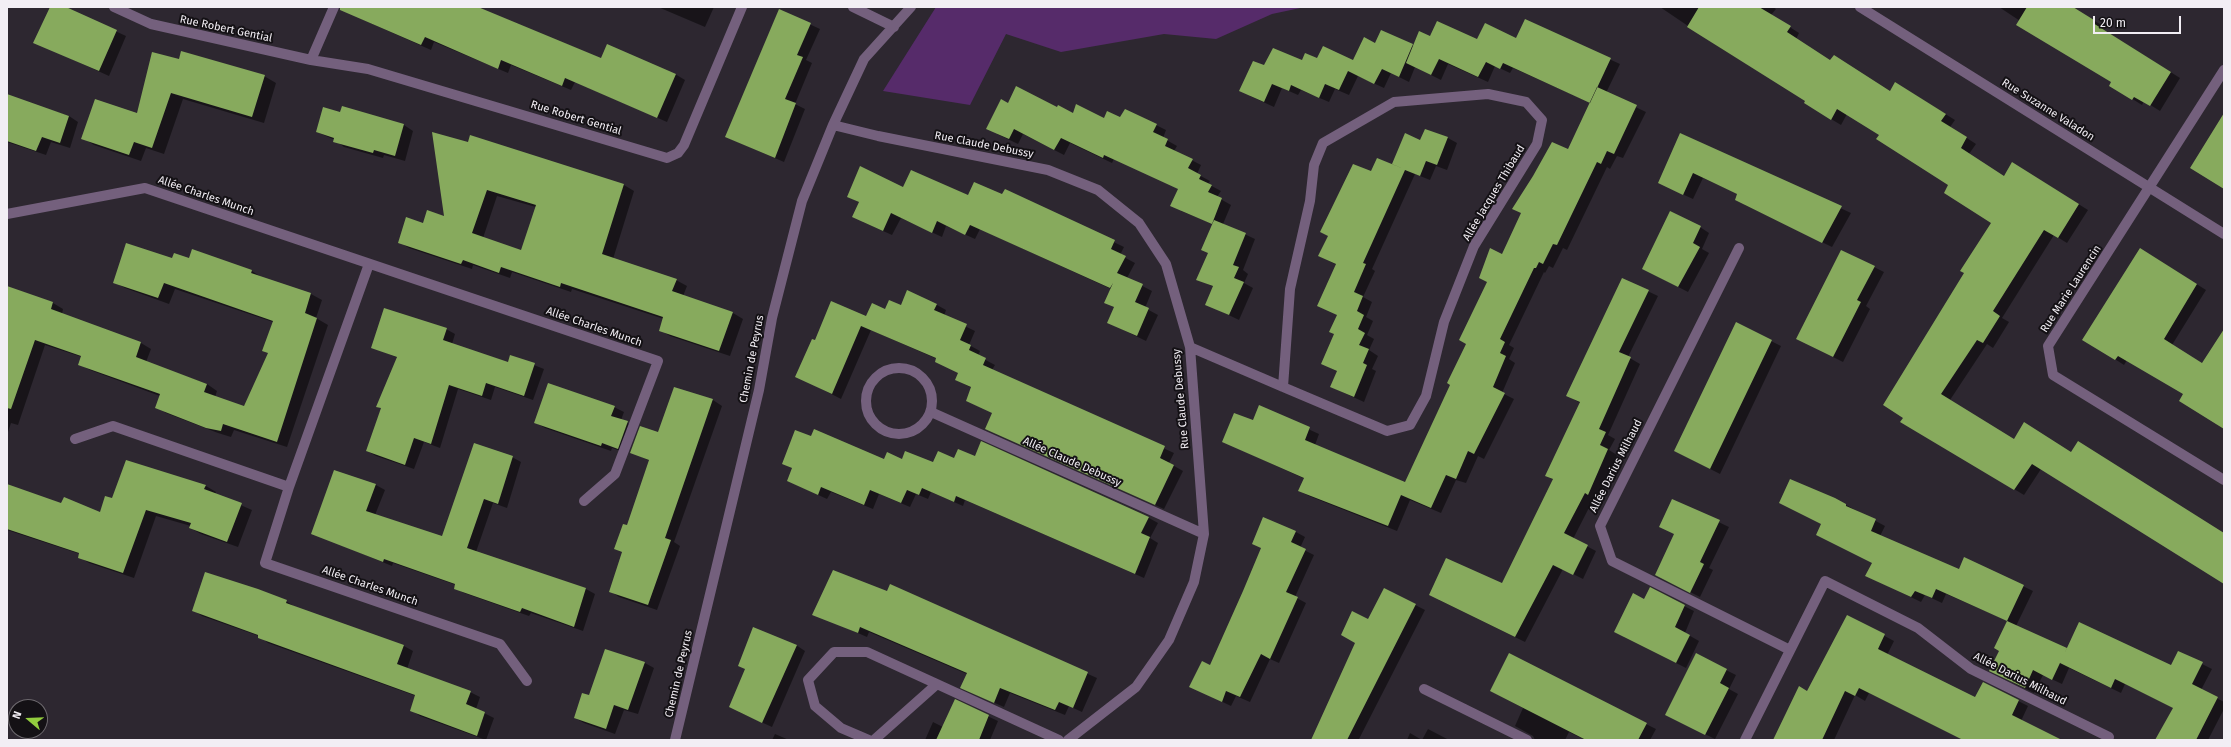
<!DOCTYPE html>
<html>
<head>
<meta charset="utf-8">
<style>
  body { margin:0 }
  #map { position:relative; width:2231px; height:747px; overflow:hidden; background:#2d2730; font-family:"Fira Sans",sans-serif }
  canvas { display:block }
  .frame { position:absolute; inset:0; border:8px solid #f2eef4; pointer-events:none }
  .north { position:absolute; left:8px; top:699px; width:40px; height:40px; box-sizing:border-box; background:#141115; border:1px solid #6d696e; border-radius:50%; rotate:289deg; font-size:11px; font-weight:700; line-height:16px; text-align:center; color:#f2eef4 }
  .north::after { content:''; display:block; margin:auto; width:14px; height:18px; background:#93cd3e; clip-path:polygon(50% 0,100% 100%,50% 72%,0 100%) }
  .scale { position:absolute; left:2093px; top:16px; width:88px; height:18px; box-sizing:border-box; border:2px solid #f2eef4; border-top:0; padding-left:5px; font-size:12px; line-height:14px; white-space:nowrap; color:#f2eef4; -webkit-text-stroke:3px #141115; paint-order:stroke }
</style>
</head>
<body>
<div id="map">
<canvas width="2231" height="747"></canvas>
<div class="frame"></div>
<div class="north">N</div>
<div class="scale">20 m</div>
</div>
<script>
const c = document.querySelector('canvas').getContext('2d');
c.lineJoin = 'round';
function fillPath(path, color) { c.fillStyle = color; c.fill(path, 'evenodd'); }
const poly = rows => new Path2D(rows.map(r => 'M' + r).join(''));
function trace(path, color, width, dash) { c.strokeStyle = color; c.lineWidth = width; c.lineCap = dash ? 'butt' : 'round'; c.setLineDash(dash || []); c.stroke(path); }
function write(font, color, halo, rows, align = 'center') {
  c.font = font + ' "Fira Sans",sans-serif'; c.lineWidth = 4; c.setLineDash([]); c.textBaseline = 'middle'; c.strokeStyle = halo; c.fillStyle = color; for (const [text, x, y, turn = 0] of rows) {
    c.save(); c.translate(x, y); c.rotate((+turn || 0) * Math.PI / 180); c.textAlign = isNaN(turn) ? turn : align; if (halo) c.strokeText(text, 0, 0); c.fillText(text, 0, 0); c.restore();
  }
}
const green = poly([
  [936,7,1305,7,1272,14,1216,39,1164,34,1061,52,1006,34,970,105,883,91]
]);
const shadow = poly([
  [51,7,63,7,126,36,109,76,34,42],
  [364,7,476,7,602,59,675,74,685,80,667,122,575,82,571,90,511,65,508,73,434,42,431,50,359,18],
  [658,7,714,7,705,27],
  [1660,7,1773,7,1776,9,1771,15,1799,33,1796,39,1831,61,1890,92,1905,89,1955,120,1950,127,1976,144,1969,154,2004,177,2022,169,2088,210,2067,243,2054,235,2002,318,2009,322,1993,348,1987,344,1950,400,2014,440,2072,453,2224,534,2224,583,2041,469,2024,495,1902,422,1965,273,1992,223,1950,185,1880,135,1847,114,1841,125,1831,119,1806,100,1722,49],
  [1999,7,2072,7,2103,26,2102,29,2180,78,2160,111,2144,101,2142,105,2110,85,2112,82],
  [779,10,820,29,806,60,812,63,795,104,805,109,784,162,726,137],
  [1526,21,1620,64,1606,93,1646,112,1623,158,1617,156,1610,169,1607,167,1567,250,1563,248,1553,268,1549,266,1545,273,1544,272,1509,345,1514,348,1509,359,1515,363,1502,393,1514,399,1484,459,1478,456,1466,483,1456,480,1441,513,1410,500,1397,531,1309,496,1299,491,1305,479,1224,442,1253,422,1260,407,1319,434,1315,445,1405,483,1451,384,1502,255,1568,150,1591,103,1513,68,1510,73,1495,66,1488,82,1448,64,1441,80,1415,67,1409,82,1391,73,1384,88,1358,76,1349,95,1335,89,1329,102,1301,90,1298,95,1282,88,1274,107,1250,96,1265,66,1318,59,1354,61,1375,44,1414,46,1431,37,1477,41,1517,39],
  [180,60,264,76,276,83,264,123,183,99,164,154,146,148,141,161,94,145,83,138,138,114],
  [7,96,69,116,78,122,70,148,51,142,46,155,7,142],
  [1008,104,1057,109,1073,114,1105,120,1121,119,1156,125,1166,130,1163,138,1177,146,1174,151,1201,165,1197,174,1210,181,1208,184,1221,191,1217,197,1231,205,1223,224,1255,239,1243,270,1248,274,1244,283,1253,288,1239,320,1206,304,1214,287,1197,279,1209,253,1213,224,1181,211,1179,189,1114,159,1112,163,1070,143,1064,155,1023,134,1018,144,997,134],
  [342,107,404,125,413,131,405,161,384,155,383,158,344,147,335,140,317,132,341,113],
  [1681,134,1851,213,1832,247,1745,205,1738,194,1703,178,1693,199,1669,188],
  [471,136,624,185,634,191,613,259,676,280,687,286,683,296,733,313,743,319,730,356,670,336,660,330,664,319,572,289,571,292,512,272,510,278,473,265,472,269,409,248,399,242,424,225,446,218],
  [497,196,536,207,521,251,483,238],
  [1448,138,1457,143,1447,170,1436,166,1430,180,1415,174,1372,269,1375,271,1363,297,1372,302,1366,317,1373,321,1367,335,1374,339,1369,350,1378,356,1372,369,1376,371,1364,402,1331,387,1338,372,1323,364,1335,334,1338,315,1318,305,1337,265,1319,256,1329,236,1321,232,1371,172,1398,168,1421,141],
  [904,188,968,196,1003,195,1005,190,1124,247,1120,255,1135,263,1127,278,1152,291,1145,308,1158,315,1146,341,1109,323,1115,308,1105,302,1111,289,980,229,975,239,946,226,942,237,901,218,892,235,863,222,860,203,848,196],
  [1700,227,1709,233,1702,249,1709,253,1688,292,1653,274],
  [2149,254,2206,290,2172,345,2203,364,2224,331,2224,428,2185,393,2127,360,2124,365,2084,339],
  [173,259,189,259,251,271,250,278,252,271,261,277,311,294,322,300,316,318,328,325,287,447,234,430,231,437,218,433,166,413,156,407,160,396,90,370,79,364,82,357,45,345,18,425,11,423,7,435,7,287,53,303,63,309,62,314,141,343,151,349,146,362,207,384,217,391,215,397,244,407,269,353,273,322,175,289,169,304,125,288,114,282],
  [1874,267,1884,272,1866,306,1870,309,1843,362,1807,344],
  [1622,279,1658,296,1628,357,1640,364,1608,435,1615,439,1609,450,1617,455,1598,499,1594,498,1573,539,1596,551,1583,579,1563,569,1525,642,1439,600,1502,585,1554,480,1546,476,1580,403,1568,396],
  [907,291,937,305,946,310,944,316,975,331,969,345,980,351,978,356,995,365,992,370,1174,453,1169,463,1183,471,1164,509,987,429,993,413,967,401,972,388,956,380,959,373,937,359,871,330,841,399,806,381,815,342,866,317,901,307],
  [446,329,455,334,452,344,508,363,511,356,544,369,533,400,495,387,491,400,458,389,440,448,424,442,414,469,376,456,367,451,398,358,372,347],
  [1771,341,1781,346,1720,474,1675,451],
  [674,388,713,400,722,406,674,542,680,546,657,610,619,597,610,591,623,553,615,549,628,526,650,461,631,452,659,433],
  [614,407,624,412,621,420,637,428,627,453,612,448,611,451,545,428,536,423],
  [512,457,521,462,507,508,493,503,476,552,586,589,595,594,583,631,531,613,529,616,464,593,455,588,456,585,393,563,392,566,312,533,335,471,376,485,385,490,375,515,443,538],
  [975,457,1149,518,1158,523,1150,538,1158,543,1144,578,965,500,963,506,931,492,928,499,916,494,910,507,879,494,873,509,831,492,827,499,788,481,793,469,783,463,903,460,934,463],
  [127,461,206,486,216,492,215,494,252,510,238,547,201,534,190,528,191,526,156,516,134,578,89,563,79,557,80,554,7,530,7,485,62,505,100,513,112,500],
  [1835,499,1885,526,1880,536,1959,570,1965,558,2033,591,2016,626,2067,649,2171,667,2178,652,2212,669,2201,690,2224,702,2224,709,2208,740,2156,740,2174,708,2125,684,2121,693,2069,668,2062,684,2043,675,2034,693,2000,676,2001,651,2008,621,1946,594,1942,603,1925,595,1921,602,1867,576,1873,563],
  [1672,500,1729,527,1709,568,1713,570,1700,597,1666,580,1675,534,1660,527],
  [1296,532,1305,537,1300,548,1314,555,1295,597,1306,603,1279,663,1270,659,1250,702,1236,696,1231,706,1191,687,1211,666],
  [890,586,1097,678,1082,712,1069,706,1065,715,1010,693,1004,707,970,692,967,674,869,632,867,637,814,614,887,592],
  [1384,589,1425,610,1359,739,1361,740,1312,740],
  [1644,600,1684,606,1694,611,1685,633,1699,641,1686,668,1624,637],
  [286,601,295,607,404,646,413,651,407,669,470,692,480,697,476,709,494,718,486,740,420,716,411,710,416,696,268,643,259,636,202,616,193,610],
  [1847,616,1894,641,1887,655,1975,698,1983,683,2028,706,2021,721,2056,740,1964,740,1869,693,1865,701,1855,695,1834,740,1774,740,1808,692],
  [796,645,805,651,772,727,739,712,746,669],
  [645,663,654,668,638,714,624,710,615,734,584,723,575,718,590,696],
  [1726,670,1736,675,1729,689,1738,694,1715,739,1676,720],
  [1491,691,1646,724,1656,729,1650,740,1585,740,1569,732,1565,740,1535,740,1533,736,1515,726,1523,708],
  [955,701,998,721,990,740,925,740,933,722,943,727],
  [1428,729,1449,740,1407,740,1410,733,1422,740],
  [775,734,789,740,772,740]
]);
const building = poly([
  [50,7,66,7,117,30,99,71,33,43],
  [340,7,478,7,601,58,607,44,676,74,657,118,565,78,562,86,501,60,498,69,425,37,421,45,340,10],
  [1699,7,1759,7,1791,26,1787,32,1830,60,1834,55,1890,91,1895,82,1946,114,1941,121,1967,137,1961,148,2004,176,2012,162,2079,204,2058,238,2044,230,1993,311,2000,316,1983,343,1977,340,1941,394,2014,439,2024,422,2071,452,2078,441,2224,533,2224,584,2032,464,2014,490,1900,422,1903,418,1883,405,1964,273,1960,271,1991,223,1944,193,1948,185,1876,139,1879,135,1837,109,1831,120,1804,103,1805,101,1687,27],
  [2027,7,2073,7,2094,20,2093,23,2171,72,2150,106,2134,97,2132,100,2109,86,2111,82,2016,25],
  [779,9,811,23,797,55,803,57,785,99,796,103,775,158,725,137],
  [1525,19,1611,58,1590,103,1503,63,1500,69,1486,62,1478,77,1439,59,1431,75,1406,63,1419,31,1430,36,1437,21,1477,39,1485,23,1516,38],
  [1381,30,1413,44,1399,77,1382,69,1374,84,1348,71,1339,90,1325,84,1319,98,1291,85,1289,91,1272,84,1264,102,1239,91,1253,61,1264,65,1273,48,1302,60,1305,53,1317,58,1323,46,1353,60,1364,37,1375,43],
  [181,51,265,75,252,117,171,93,152,148,134,142,129,155,81,139,95,99,137,113,152,52,179,59],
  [1016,86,1057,107,1058,105,1073,113,1076,104,1104,118,1107,111,1120,117,1125,109,1157,124,1153,132,1168,139,1165,146,1193,159,1188,168,1201,175,1199,179,1212,185,1208,192,1222,198,1212,224,1170,206,1178,189,1104,155,1103,158,1061,138,1054,150,1014,129,1009,139,986,129,1001,99,1008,103],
  [1597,87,1637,105,1614,154,1607,151,1601,164,1597,162,1557,245,1553,244,1543,264,1539,262,1536,268,1534,268,1500,339,1505,342,1500,353,1506,356,1493,387,1505,393,1474,454,1468,451,1456,479,1446,475,1431,508,1401,495,1388,526,1298,491,1304,478,1222,442,1234,413,1253,420,1259,405,1310,427,1305,440,1405,482,1450,385,1447,383,1466,344,1459,340,1487,282,1479,278,1490,248,1502,254,1521,213,1512,209,1533,176,1552,142,1568,149],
  [7,94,69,116,60,143,42,137,36,151,7,141],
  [342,106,404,124,395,156,374,150,373,153,333,142,334,138,316,132,323,107,340,112],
  [2224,113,2224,189,2190,168],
  [1425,129,1448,137,1437,165,1426,161,1420,176,1405,170,1363,263,1366,264,1354,292,1363,296,1357,311,1364,315,1358,329,1365,333,1359,345,1369,349,1363,363,1367,365,1354,397,1330,387,1337,371,1321,364,1334,334,1329,332,1337,315,1317,306,1336,264,1318,256,1328,236,1320,232,1353,164,1371,171,1377,158,1404,169,1392,164,1405,133,1420,140],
  [432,132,468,142,470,135,624,184,602,254,677,279,672,291,733,312,719,351,659,331,663,317,561,283,560,287,501,267,499,273,463,260,461,264,398,243,406,217,423,223,427,210,444,216],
  [487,190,536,205,521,250,472,233],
  [1680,133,1842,206,1822,243,1735,200,1737,194,1693,173,1683,195,1658,183],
  [860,166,903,187,911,170,968,195,974,182,1002,194,1005,189,1115,240,1111,249,1126,256,1117,273,1143,284,1135,302,1149,308,1137,336,1107,323,1114,307,1104,303,1113,283,1110,288,970,225,965,235,937,221,932,233,891,213,883,231,852,217,859,202,847,197],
  [1670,211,1701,226,1693,243,1700,247,1678,287,1642,269],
  [1214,220,1246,233,1233,265,1239,267,1234,278,1244,282,1229,315,1205,305,1213,286,1196,280,1208,253,1201,250],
  [126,243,172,258,174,253,189,258,192,249,252,270,251,273,311,293,305,313,317,318,277,442,223,424,221,431,206,428,155,408,160,394,78,365,81,356,35,340,11,409,7,408,7,286,53,302,51,309,141,342,136,357,207,384,204,392,244,406,268,353,262,351,273,321,164,283,158,298,113,283],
  [2140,248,2197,284,2164,339,2202,363,2224,329,2224,429,2179,401,2183,394,2118,356,2115,360,2082,340],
  [1841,250,1875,266,1857,300,1861,302,1833,357,1796,339],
  [1622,278,1649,290,1619,352,1631,357,1599,429,1606,432,1600,445,1608,449,1588,495,1585,493,1564,533,1588,545,1573,575,1553,565,1515,637,1429,595,1446,558,1502,583,1553,479,1545,476,1580,402,1566,396],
  [907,290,937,304,934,310,967,324,960,340,971,345,969,350,986,358,983,365,1165,446,1160,458,1174,465,1155,505,985,429,992,413,966,401,971,387,955,380,958,373,935,362,936,358,861,326,832,394,795,377,812,339,815,340,831,301,866,316,872,303,885,309,889,300,901,305],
  [384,308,447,328,443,340,508,362,510,355,535,363,524,396,486,383,482,396,449,385,431,444,414,438,405,465,366,451,381,408,376,407,397,357,371,348],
  [1736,322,1772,340,1710,469,1674,451],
  [548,383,615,406,611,416,628,421,618,449,602,443,601,446,534,423],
  [674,387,713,399,665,538,671,540,648,605,609,592,622,552,614,549,623,524,627,525,649,460,630,453,640,426,658,432],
  [814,429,884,459,887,452,902,459,905,451,933,462,938,451,954,458,958,449,975,456,981,441,1149,517,1141,533,1150,537,1135,574,956,496,954,502,922,488,919,495,907,490,901,503,870,490,864,505,821,487,818,495,787,481,792,468,782,464,795,430,811,436],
  [474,443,513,456,498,504,484,499,467,548,586,588,574,627,522,608,520,612,454,589,455,584,384,559,383,562,311,534,334,470,376,484,366,511,442,536],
  [126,460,206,485,204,489,242,503,227,542,189,528,191,523,146,510,123,573,78,558,79,553,7,529,7,484,61,503,64,497,100,512,105,496,112,498],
  [1790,479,1835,498,1846,504,1846,506,1876,519,1871,531,1959,569,1964,557,2024,585,2007,621,1936,589,1932,598,1915,591,1911,597,1865,576,1872,563,1816,535,1821,524,1779,503],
  [1672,499,1720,520,1700,562,1704,564,1690,593,1655,575,1674,534,1659,527],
  [1263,517,1296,531,1291,542,1306,549,1286,592,1298,597,1270,659,1261,654,1240,697,1226,691,1222,702,1189,687,1202,661,1210,665,1243,591,1261,548,1252,544],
  [833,570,887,591,890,584,1088,672,1073,708,1059,702,1055,710,1000,688,994,703,960,688,967,673,860,627,858,633,812,615],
  [205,572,258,589,287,600,286,603,404,645,397,664,471,691,466,704,485,712,477,736,410,711,415,695,258,638,258,635,192,611],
  [1650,587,1685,605,1675,627,1690,635,1676,663,1614,632,1633,593,1644,599],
  [1384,588,1416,604,1347,740,1311,740,1355,643,1341,635,1352,611,1368,619],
  [1847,615,1885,634,1878,649,1975,697,1983,682,2019,700,2012,715,2062,740,1963,740,1859,688,1855,696,1845,691,1822,740,1773,740,1799,686,1807,691],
  [2007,621,2067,648,2052,680,2033,670,2025,688,1989,671,1999,651,1994,648],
  [2079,622,2171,665,2178,651,2203,662,2192,684,2218,697,2196,740,2155,740,2173,708,2115,679,2111,688,2060,663],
  [753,627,797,645,762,723,729,707,745,669,738,666],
  [605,649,645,662,628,710,614,705,606,729,574,718,582,693,589,695],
  [1509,653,1647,723,1638,740,1586,740,1490,691],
  [1696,653,1727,669,1720,683,1729,688,1705,735,1665,715],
  [955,699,989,715,979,740,936,740]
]);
const minor = poly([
  [114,7,151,24,311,60],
  [334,7,311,60,368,69,667,158,678,153,684,145,742,7],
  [853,7,894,27],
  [1860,7,2224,234],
  [2224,70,2048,346,2053,375,2224,480],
  [1488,94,1526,102,1542,120,1537,144,1474,246,1444,322,1426,396,1410,425,1387,431,1283,387,1290,289,1310,201,1314,165,1323,143,1394,102,1488,94],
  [833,125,878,136,1048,170,1098,190,1139,223,1166,264,1190,347,1204,534,1194,582,1169,640,1136,687,1068,740],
  [7,214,145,188,658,361,615,474,584,501],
  [1739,248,1600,526,1612,561,1790,650],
  [369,264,289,487,265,563,500,644,527,681],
  [1190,347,1283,387],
  '866 401a33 33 0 1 1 66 0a33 33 0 1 1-66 0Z',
  [931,412,1204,534],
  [75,439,113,426,289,487],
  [1424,689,1527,740],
  [675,740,759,390,772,318,802,201,833,125,864,59,911,7],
  [869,740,841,728,815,706,808,680,834,652,867,652,1059,740],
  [874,740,937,684],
  [1745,740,1825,581,1918,628,1971,669,2109,737]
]);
const streetNames = [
  ["Rue Robert Gential",226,29,12],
  ["Rue Suzanne Valadon",2048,110,32],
  ["Rue Robert Gential",576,118,17],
  ["Rue Claude Debussy",984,145,11],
  ["Allée Jacques Thibaud",1494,193,-59],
  ["Allée Charles Munch",206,196,19],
  ["Rue Marie Laurencin",2071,289,-57],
  ["Allée Charles Munch",594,327,19],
  ["Chemin de Peyrus",752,359,-79],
  ["Rue Claude Debussy",1181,399,-95],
  ["Allée Claude Debussy",1072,462,24],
  ["Allée Darius Milhaud",1616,466,-63],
  ["Allée Charles Munch",370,586,19],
  ["Chemin de Peyrus",679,674,-77],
  ["Allée Darius Milhaud",2020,679,27]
];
fillPath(green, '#562b6a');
fillPath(shadow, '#0007');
fillPath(building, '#87aa5d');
trace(minor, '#74607d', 10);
write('11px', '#f2eef4', '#141115', streetNames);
</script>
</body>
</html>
